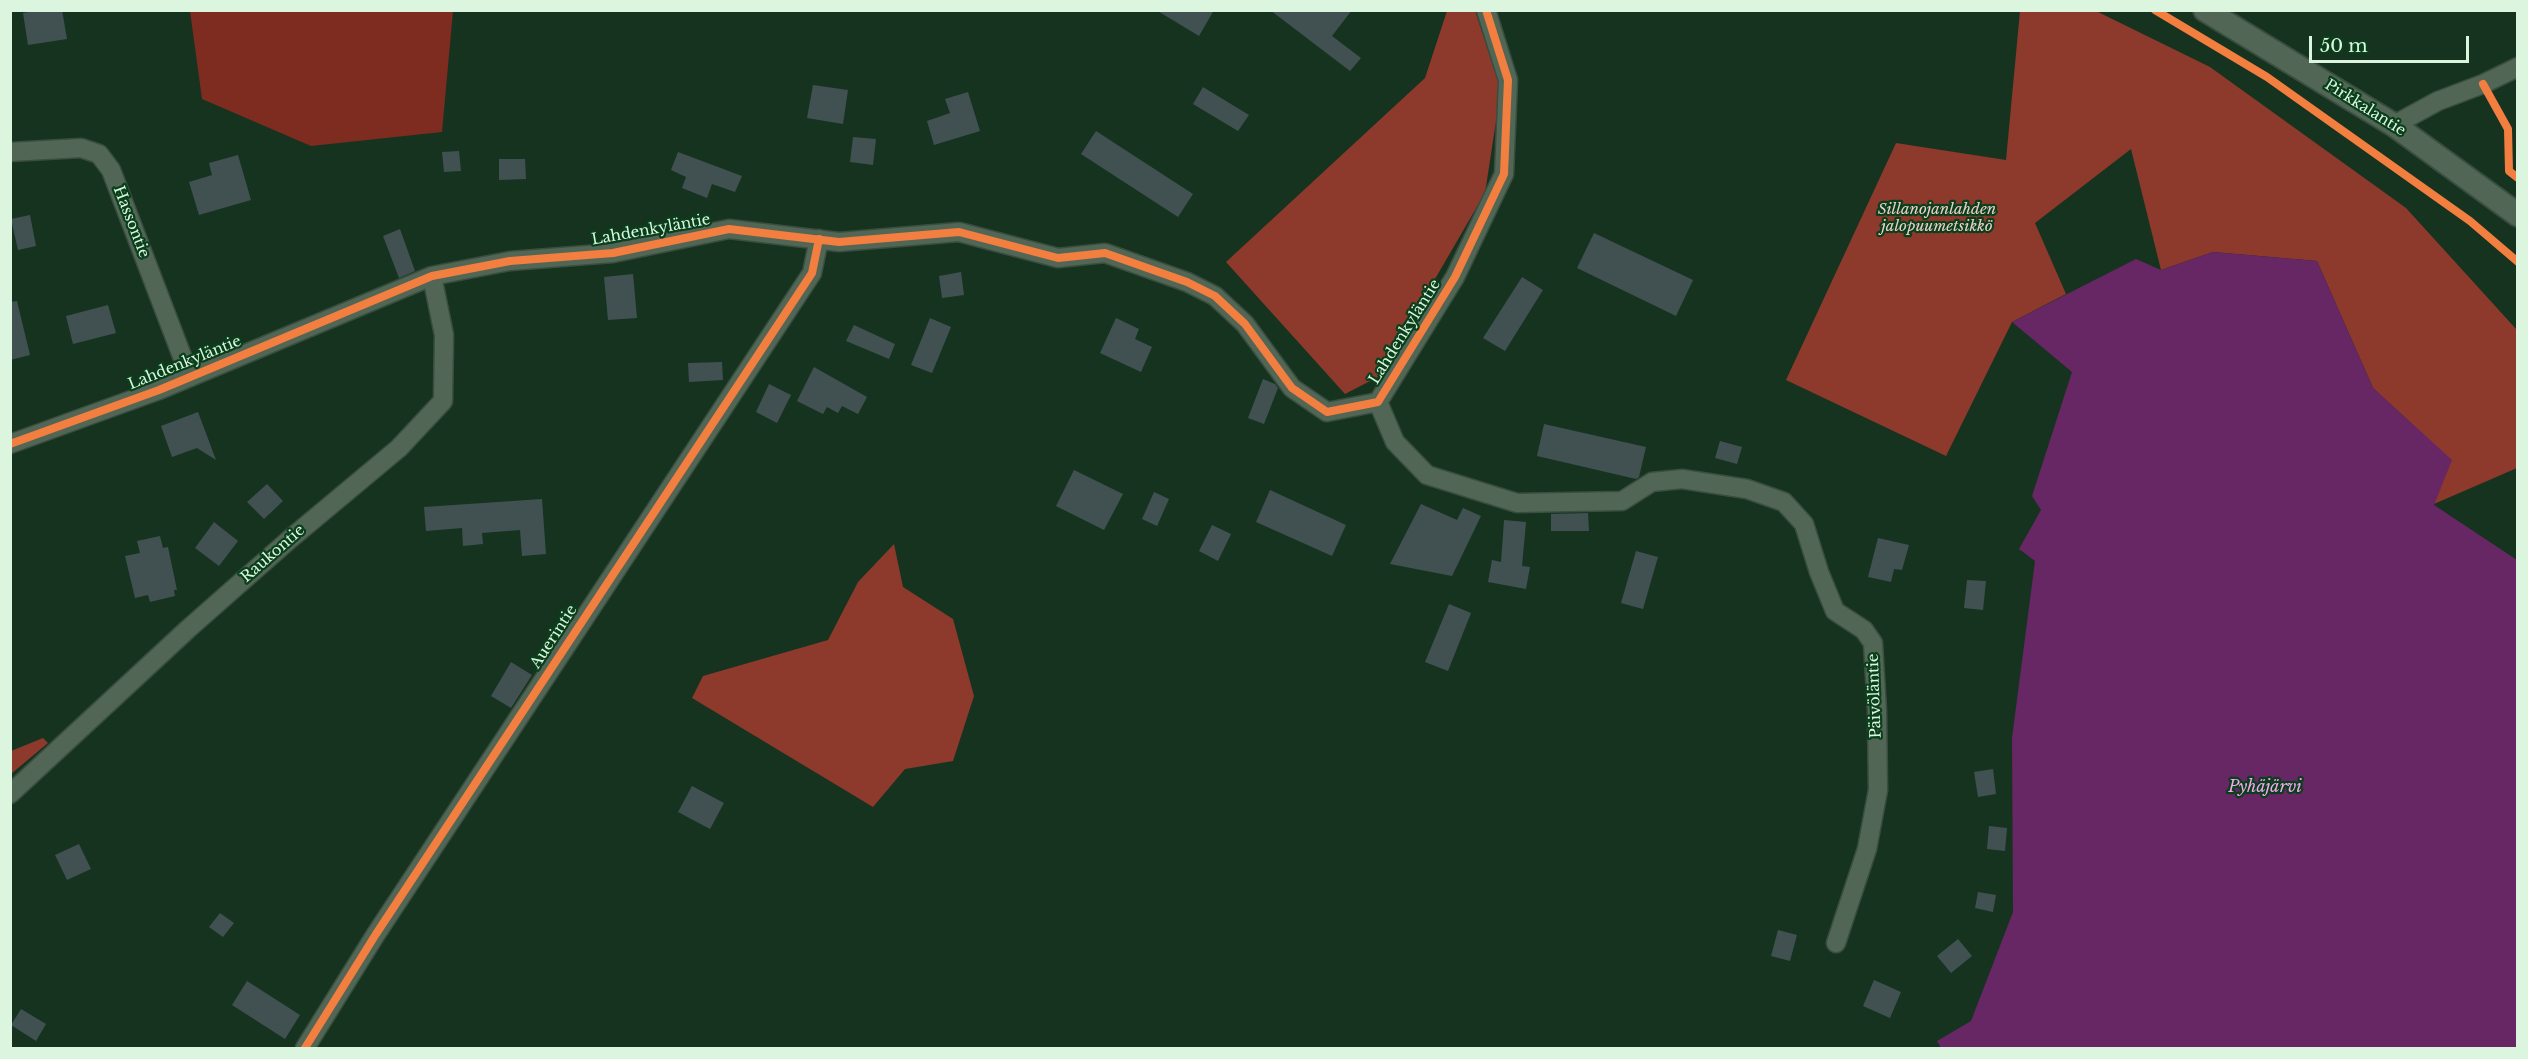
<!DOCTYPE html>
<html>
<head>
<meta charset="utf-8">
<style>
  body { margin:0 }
  #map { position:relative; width:2528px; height:1059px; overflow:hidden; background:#163320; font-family:"Libre Baskerville",serif }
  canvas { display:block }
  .frame { position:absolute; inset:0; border:12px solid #dbf5df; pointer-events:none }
  .scale { position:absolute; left:2309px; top:36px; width:160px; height:27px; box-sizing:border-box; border:3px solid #dbf5df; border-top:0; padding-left:8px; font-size:18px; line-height:21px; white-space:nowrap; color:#dbf5df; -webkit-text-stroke:4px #0a3f1c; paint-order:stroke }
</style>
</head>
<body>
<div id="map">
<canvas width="2528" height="1059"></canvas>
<div class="frame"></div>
<div class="scale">50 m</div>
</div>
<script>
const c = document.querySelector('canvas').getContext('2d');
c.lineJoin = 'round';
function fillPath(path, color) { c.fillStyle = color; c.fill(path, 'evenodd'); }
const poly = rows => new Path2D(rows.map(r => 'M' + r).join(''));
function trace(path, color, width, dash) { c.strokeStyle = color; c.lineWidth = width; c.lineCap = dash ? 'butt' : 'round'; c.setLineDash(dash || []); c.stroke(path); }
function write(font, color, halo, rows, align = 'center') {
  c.font = font + ' "Libre Baskerville",serif'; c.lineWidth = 4.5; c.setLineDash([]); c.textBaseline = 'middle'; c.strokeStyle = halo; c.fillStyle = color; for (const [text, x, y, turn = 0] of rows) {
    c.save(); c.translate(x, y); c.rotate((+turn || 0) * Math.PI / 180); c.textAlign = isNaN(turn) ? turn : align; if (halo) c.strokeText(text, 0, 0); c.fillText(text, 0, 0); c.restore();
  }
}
const green = poly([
  [190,11,453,11,442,132,311,146,202,99]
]);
const forest = poly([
  [1447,11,1475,11,1501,89,1485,193,1378,377,1345,394,1226,262,1425,78],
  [2020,11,2096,11,2210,67,2406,208,2517,330,2517,468,2434,504,2451,460,2373,388,2317,261,2213,252,2161,270,2131,149,2035,223,2066,294,2012,322,1946,456,1786,380,1896,143,2006,160],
  [894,544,903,587,953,619,974,696,953,761,905,769,873,807,692,698,703,676,828,640,858,582],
  [43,738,48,743,11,774,11,751]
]);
const water = poly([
  [2213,252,2317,261,2373,388,2452,460,2434,505,2517,560,2517,1048,1941,1048,1937,1041,1971,1021,2013,912,2012,738,2035,561,2019,549,2041,510,2032,496,2072,372,2012,322,2136,259,2161,270]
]);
const building = poly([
  [40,10,62,10,67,39,28,45,23,13],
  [1156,10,1214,10,1199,36],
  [1270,10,1352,10,1332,36,1361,58,1350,71],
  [813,85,848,90,843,124,807,118],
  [1203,87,1249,115,1238,131,1193,104],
  [968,92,980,131,934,145,927,121,950,113,945,99],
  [1096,131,1193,194,1178,217,1081,154],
  [853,137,876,139,873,165,850,162],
  [459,151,461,171,444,172,442,152],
  [678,152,742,176,735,192,712,184,707,198,682,188,686,177,671,170],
  [238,155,251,200,199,215,189,182,212,175,209,163],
  [499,159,525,159,526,179,499,180],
  [30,215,36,246,18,250,11,219],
  [400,229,415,271,399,278,383,236],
  [1594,233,1693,280,1676,316,1577,268],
  [961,272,964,295,942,298,939,276],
  [633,274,637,318,608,320,604,277],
  [1522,277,1543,290,1505,351,1483,338],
  [17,301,30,355,10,360,10,302],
  [108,305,116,333,73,344,66,316],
  [930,318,951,327,932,373,911,365],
  [1116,318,1139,329,1135,339,1152,347,1141,372,1100,353],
  [854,325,895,344,889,359,846,341],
  [722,362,723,380,689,382,688,363],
  [814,367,867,397,858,414,842,406,838,413,827,407,823,414,797,401],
  [1263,379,1275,384,1278,388,1264,424,1248,418],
  [769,384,791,395,777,423,756,412],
  [198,412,216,460,197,448,172,457,161,426],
  [1544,424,1646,447,1639,477,1636,479,1537,456],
  [1720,441,1742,447,1737,464,1715,458],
  [1074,470,1123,494,1104,530,1056,506],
  [267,484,283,501,264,519,247,502],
  [1270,490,1346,525,1332,556,1256,522],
  [1154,492,1169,499,1157,526,1142,519],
  [542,499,546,554,522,556,520,530,482,533,483,544,463,546,462,528,426,531,424,507],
  [1421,504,1457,520,1463,508,1481,516,1452,576,1390,564],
  [1588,513,1589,531,1551,531,1551,514],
  [1504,520,1526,522,1522,566,1530,567,1526,589,1488,582,1492,560,1501,562],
  [214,522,238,541,219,566,195,548],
  [1212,525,1231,534,1218,561,1199,551],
  [160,536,163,548,168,547,177,590,174,590,175,596,150,602,148,595,135,598,125,556,140,553,137,541],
  [1878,538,1909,545,1902,570,1894,569,1891,582,1868,577],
  [1636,551,1658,557,1643,609,1621,603],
  [1967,580,1986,581,1983,610,1964,608],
  [1449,604,1471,613,1448,671,1425,662],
  [511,662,532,675,511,708,491,696],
  [1993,769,1996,794,1978,797,1974,772],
  [692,786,724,803,710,829,678,812],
  [1989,826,2007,828,2005,851,1987,849],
  [79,844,91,869,67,880,55,855],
  [1978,892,1996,895,1993,912,1975,908],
  [220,913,234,923,223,937,209,927],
  [1778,930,1797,935,1790,961,1771,956],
  [1958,939,1972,956,1951,973,1937,956],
  [1874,980,1901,992,1890,1018,1863,1006],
  [247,981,300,1015,285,1039,232,1005],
  [21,1009,46,1024,36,1041,11,1025]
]);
const minor = poly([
  [2394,125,2438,101,2483,84,2518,67],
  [10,152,81,148,99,154,111,170,190,377],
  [1378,402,1395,442,1427,475,1517,503,1622,501,1652,482,1682,479,1747,489,1784,502,1804,524,1819,572,1835,611,1864,630,1873,643,1877,711,1878,790,1867,849,1836,943],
  [10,444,159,390,432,276,510,261,613,253,729,229,839,242,959,232,1058,258,1105,253,1187,282,1215,296,1245,324,1292,388,1327,412,1378,402,1455,277,1504,174,1508,80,1486,10],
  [10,794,188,629,290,539,399,448,443,401,444,335,432,276],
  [305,1048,376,934,812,273,819,239]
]);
const tertiary = poly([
  [2205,10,2394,125,2518,215]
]);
const cycleway = poly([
  [2155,10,2267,77,2470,221,2518,262],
  [2483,84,2508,129,2509,171,2518,178],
  [10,444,159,390,432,276,510,261,613,253,729,229,839,242,959,232,1058,258,1105,253,1187,282,1215,296,1245,324,1292,388,1327,412,1378,402,1455,277,1504,174,1508,80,1486,10],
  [305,1048,376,934,812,273,819,239]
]);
const streetNames = [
  ["Pirkkalantie",2365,108,32],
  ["Hassontie",131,222,69],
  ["Lahdenkyläntie",651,230,-10],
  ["Lahdenkyläntie",1405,332,-58],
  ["Lahdenkyläntie",185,363,-22],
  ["Raukontie",273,554,-41],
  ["Auerintie",554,637,-57],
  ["Päivöläntie",1875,696,-92]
];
const parkNames = [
  ["Sillanojanlahden",1937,210],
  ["jalopuumetsikkö",1937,227]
];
const waterNames = [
  ["Pyhäjärvi",2265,787]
];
fillPath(green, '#7e2b20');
fillPath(forest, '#8d392c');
fillPath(water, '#672664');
fillPath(building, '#415152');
trace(minor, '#394e3f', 21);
trace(tertiary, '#394e3f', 26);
trace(minor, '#526656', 18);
trace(tertiary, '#526656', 22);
trace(cycleway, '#f27e40', 8);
write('15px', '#dbf5df', '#0a3f1c', streetNames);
write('italic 15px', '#eccfca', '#0a3f1c', parkNames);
write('italic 16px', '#f6a6f0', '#0a3f1c', waterNames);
</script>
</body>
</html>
